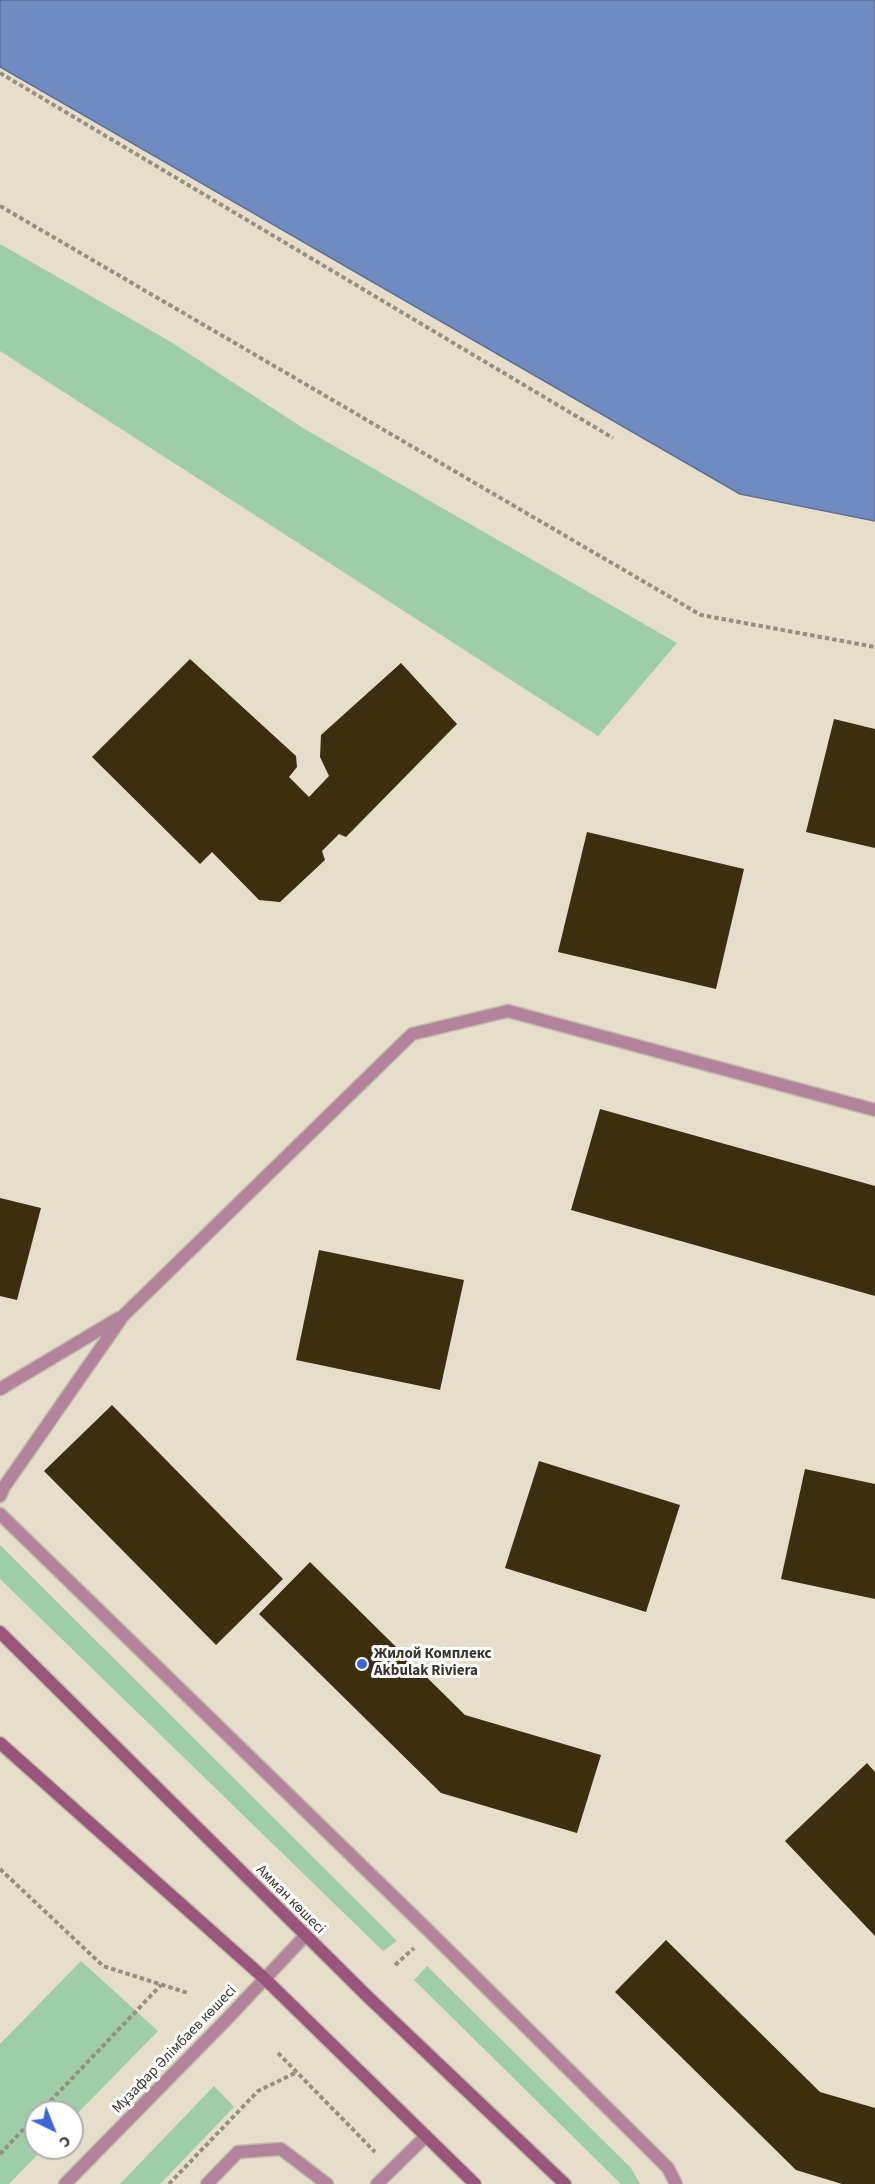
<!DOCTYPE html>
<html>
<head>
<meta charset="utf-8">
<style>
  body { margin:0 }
  #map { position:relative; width:875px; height:2184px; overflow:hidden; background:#e6deca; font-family:"Source Sans 3",sans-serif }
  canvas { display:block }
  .north { position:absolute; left:24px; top:2100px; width:60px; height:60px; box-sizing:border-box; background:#fff; border:2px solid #afaeab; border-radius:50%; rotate:137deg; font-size:16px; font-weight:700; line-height:24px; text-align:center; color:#38352d }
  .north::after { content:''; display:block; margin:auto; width:21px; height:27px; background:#3d64d5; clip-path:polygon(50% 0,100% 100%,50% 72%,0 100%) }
</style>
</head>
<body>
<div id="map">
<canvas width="875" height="2184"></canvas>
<div class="north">С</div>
</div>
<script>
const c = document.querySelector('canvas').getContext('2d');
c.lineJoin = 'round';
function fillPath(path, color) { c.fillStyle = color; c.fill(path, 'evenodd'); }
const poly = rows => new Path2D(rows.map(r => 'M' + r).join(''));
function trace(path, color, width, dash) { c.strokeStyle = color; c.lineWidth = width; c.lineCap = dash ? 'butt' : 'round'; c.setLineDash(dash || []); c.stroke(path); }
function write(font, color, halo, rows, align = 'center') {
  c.font = font + ' "Source Sans 3",sans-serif'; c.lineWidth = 6; c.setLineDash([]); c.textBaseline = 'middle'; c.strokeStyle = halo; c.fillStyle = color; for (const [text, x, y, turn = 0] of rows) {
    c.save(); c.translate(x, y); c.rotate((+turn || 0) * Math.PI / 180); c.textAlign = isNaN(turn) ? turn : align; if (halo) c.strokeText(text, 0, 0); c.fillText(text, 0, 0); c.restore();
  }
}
const green = poly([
  [0,244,171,342,303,428,677,643,598,736,0,351],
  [0,1545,397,1941,383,1951,0,1579],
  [81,1961,158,2031,72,2119,72,2112,36,2112,36,2148,44,2148,9,2184,0,2184,0,2044],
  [427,1966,631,2168,640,2184,621,2184,414,1980],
  [214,2086,234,2107,160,2184,120,2184]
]);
const water = poly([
  [0,0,875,0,875,521,740,494,0,67,0,0]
]);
const building = poly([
  [190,659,296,756,297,767,289,777,309,797,329,776,320,757,321,735,401,663,457,724,346,837,339,834,322,851,325,860,280,902,259,900,212,852,200,864,92,757],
  [834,719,875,729,875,848,806,832],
  [587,832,744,869,716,989,558,952],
  [600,1109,875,1186,875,1296,571,1210],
  [0,1198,41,1208,17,1300,0,1296],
  [319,1250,464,1280,440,1390,296,1360],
  [112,1405,283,1579,216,1645,44,1471],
  [539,1461,680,1505,646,1612,505,1568],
  [805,1469,875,1484,875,1599,781,1579],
  [310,1562,465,1715,601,1755,577,1833,441,1793,259,1614],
  [867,1763,875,1772,875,1936,785,1841],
  [666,1940,820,2092,875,2108,875,2184,842,2184,796,2170,615,1992]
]);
const path = poly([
  [0,73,613,438],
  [0,206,701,615,875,647],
  [0,1869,103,1966,188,1993],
  [395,1965,414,1948],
  [278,2053,375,2152],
  [40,2112,161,1985],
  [0,2154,36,2116],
  [169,2184,258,2091,297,2072]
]);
const service = poly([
  [0,1389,119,1318],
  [0,1496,4,1487,123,1316,412,1034,508,1011,875,1110],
  [0,1514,430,1932,668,2168,676,2184],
  [207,2184,238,2152,281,2149,327,2184],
  [377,2184,426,2136]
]);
const tertiary = poly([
  [65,2184,227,2019,305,1936]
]);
const secondary = poly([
  [0,1632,367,1996,565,2184],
  [0,1743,264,1978,475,2184]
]);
const markers = [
  [362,1664,6,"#3d64d5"]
];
const poiNames = [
  ["Жилой Комплекс",374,1655],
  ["Akbulak Riviera",374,1672]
];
const streetNames = [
  ["Амман көшесі",290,1900,45],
  ["Мұзафар Әлімбаев көшесі",175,2050,-46]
];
fillPath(green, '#9ecda7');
fillPath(water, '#6f8bc0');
trace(water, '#5e7194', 1.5);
fillPath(building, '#3c2f0f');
trace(service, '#c3bcab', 15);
trace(tertiary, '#c3bcab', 15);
trace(secondary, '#c3bcab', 15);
trace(path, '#969082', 4, [4.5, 3]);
trace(service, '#b2839b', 12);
trace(tertiary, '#b2839b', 12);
trace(secondary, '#99567a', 12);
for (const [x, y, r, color] of markers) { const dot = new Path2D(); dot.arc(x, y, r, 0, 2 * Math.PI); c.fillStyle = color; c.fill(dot); trace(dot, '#fff', 2); }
write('bold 15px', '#38352d', '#fff', poiNames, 'left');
write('15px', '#38352d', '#fff', streetNames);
</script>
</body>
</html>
